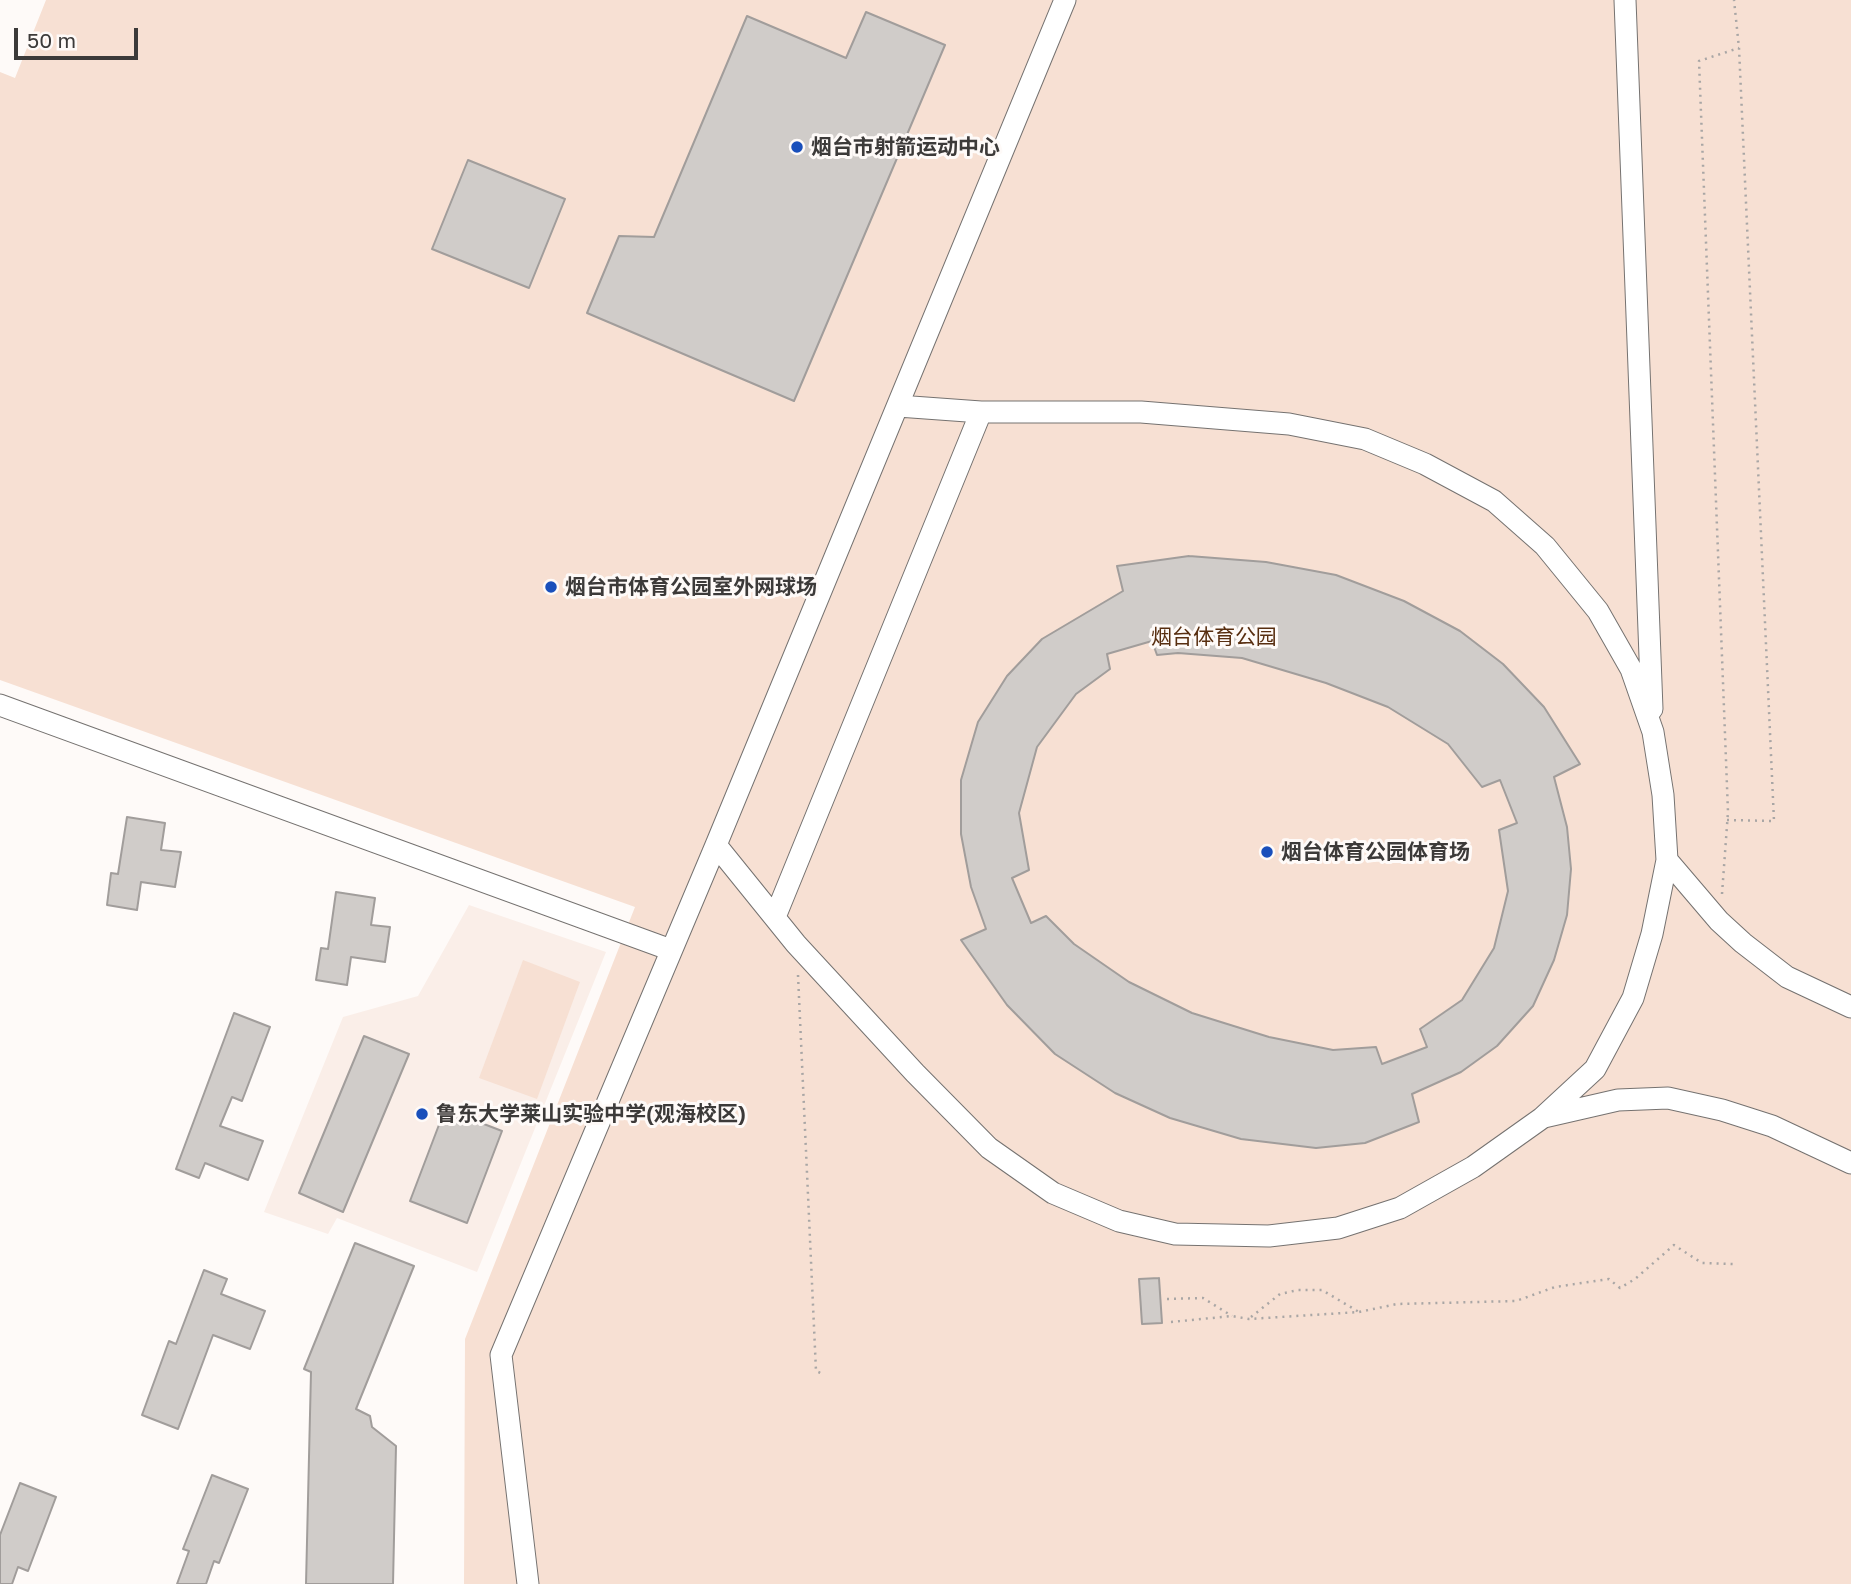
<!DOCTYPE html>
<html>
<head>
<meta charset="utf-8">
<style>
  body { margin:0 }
  #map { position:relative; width:1851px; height:1584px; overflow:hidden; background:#fefaf8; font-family:"Golos Text",sans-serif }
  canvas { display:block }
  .scale { position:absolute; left:14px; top:28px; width:124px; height:32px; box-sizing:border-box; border:4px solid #3c3a39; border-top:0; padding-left:9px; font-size:21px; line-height:24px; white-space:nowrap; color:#3c3a39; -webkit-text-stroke:5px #fefaf8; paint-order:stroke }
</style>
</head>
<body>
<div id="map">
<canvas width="1851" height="1584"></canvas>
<div class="scale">50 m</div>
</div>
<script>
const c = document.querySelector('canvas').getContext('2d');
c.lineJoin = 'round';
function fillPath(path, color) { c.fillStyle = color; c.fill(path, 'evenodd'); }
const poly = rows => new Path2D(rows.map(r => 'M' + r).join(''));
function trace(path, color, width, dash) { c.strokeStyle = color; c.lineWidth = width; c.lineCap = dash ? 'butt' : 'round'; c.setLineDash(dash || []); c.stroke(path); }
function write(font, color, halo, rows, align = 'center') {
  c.font = font + ' "Golos Text","Noto Sans SC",sans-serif'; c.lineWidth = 6; c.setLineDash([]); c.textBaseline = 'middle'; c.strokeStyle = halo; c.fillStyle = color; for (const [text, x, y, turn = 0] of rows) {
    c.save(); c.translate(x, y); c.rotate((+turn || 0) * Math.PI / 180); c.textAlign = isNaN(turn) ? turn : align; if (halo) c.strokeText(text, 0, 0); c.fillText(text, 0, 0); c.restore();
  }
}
const built = poly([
  [469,905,606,952,477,1272,337,1218,328,1234,264,1212,343,1017,418,996]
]);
const green = poly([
  [46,0,1851,0,1851,1584,464,1584,465,1339,635,907,0,680,0,72,15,78],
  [523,960,580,982,537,1099,479,1078]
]);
const building = poly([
  [866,12,945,45,794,401,587,313,619,236,654,237,747,16,846,58,866,12],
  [468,160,565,199,529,288,432,249,468,160],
  [1189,556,1266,562,1336,575,1404,601,1460,631,1503,664,1544,707,1580,764,1554,777,1567,827,1571,869,1567,915,1554,960,1533,1006,1497,1046,1461,1072,1412,1094,1419,1122,1365,1143,1316,1148,1241,1139,1170,1118,1115,1093,1055,1054,1007,1005,961,940,986,929,971,887,961,834,961,780,978,722,1007,676,1042,639,1123,591,1117,566,1189,556],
  [1152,641,1157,655,1178,653,1242,658,1326,683,1388,707,1448,744,1482,787,1500,780,1517,823,1499,830,1508,891,1494,948,1462,1000,1420,1029,1427,1047,1382,1064,1376,1047,1333,1050,1269,1037,1192,1013,1129,982,1074,944,1046,916,1031,923,1012,878,1029,870,1019,813,1037,747,1076,694,1110,669,1107,654,1152,641],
  [127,817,165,823,161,850,181,852,175,887,141,882,137,910,107,905,111,873,118,874,127,817],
  [336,892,375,898,371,925,390,927,385,962,351,957,347,985,316,980,321,948,328,949,336,892],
  [234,1013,270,1027,242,1101,232,1097,220,1126,263,1141,248,1180,205,1163,199,1178,176,1169,234,1013],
  [364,1036,409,1054,343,1212,299,1193,364,1036],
  [445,1109,502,1131,467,1223,410,1201,445,1109],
  [355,1243,414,1266,356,1409,370,1416,372,1427,396,1446,393,1584,306,1584,311,1372,304,1369,355,1243],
  [204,1270,227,1279,221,1294,265,1311,250,1349,213,1335,178,1429,142,1415,169,1341,176,1344,204,1270],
  [1159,1278,1162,1323,1142,1324,1139,1279,1159,1278],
  [212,1475,248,1489,219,1563,214,1561,206,1584,177,1584,189,1551,183,1549,212,1475],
  [20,1483,56,1497,28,1571,18,1567,12,1584,0,1584,0,1535,20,1483]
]);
const path = poly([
  [1727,820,1774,821,1739,48,1734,0],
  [1722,894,1728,812,1699,61,1739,48],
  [798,975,816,1371,823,1374],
  [1167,1299,1203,1298,1232,1316],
  [1251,1317,1280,1294,1298,1290,1322,1290,1359,1312],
  [1171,1322,1232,1316,1249,1319,1359,1312,1397,1304,1516,1301,1555,1287,1609,1279,1620,1288,1635,1279,1674,1245,1702,1263,1734,1264]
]);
const minor = poly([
  [1625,0,1652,709],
  [0,705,671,950],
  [716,845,796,944,915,1073,989,1148,1053,1193,1119,1221,1175,1234,1269,1236,1338,1228,1400,1208,1473,1167,1542,1118,1595,1069,1633,998,1652,934,1667,860,1663,795,1653,732,1631,669,1598,611,1545,546,1494,501,1425,464,1365,439,1289,424,1141,412,981,412,898,406],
  [1667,860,1719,921,1743,943,1787,977,1851,1007],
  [775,917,981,412],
  [1544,1117,1618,1100,1668,1098,1722,1110,1772,1126,1851,1163],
  [528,1584,501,1355,716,845,1065,0]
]);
const markers = [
  [797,147,7,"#194fbb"],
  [551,587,7,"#194fbb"],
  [1267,852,7,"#194fbb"],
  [422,1114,7,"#194fbb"]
];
const poiNames = [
  ["烟台市射箭运动中心",811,147],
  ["烟台市体育公园室外网球场",565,587],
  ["烟台体育公园体育场",1281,852],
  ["鲁东大学莱山实验中学(观海校区)",436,1114]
];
const parkNames = [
  ["烟台体育公园",1214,637]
];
fillPath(built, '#faeee8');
fillPath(green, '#f7e0d3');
fillPath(building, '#d0ccc9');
trace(building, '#a19d9b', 2);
trace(minor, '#757270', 23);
trace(path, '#a9a6a5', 2.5, [2, 5]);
trace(minor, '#fff', 21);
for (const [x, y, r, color] of markers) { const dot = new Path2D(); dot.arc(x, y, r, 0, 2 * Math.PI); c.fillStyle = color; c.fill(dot); trace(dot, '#fefaf8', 2.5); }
write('bold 21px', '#3c3a39', '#fefaf8', poiNames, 'left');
write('21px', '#582e10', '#fefaf8', parkNames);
</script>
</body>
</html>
